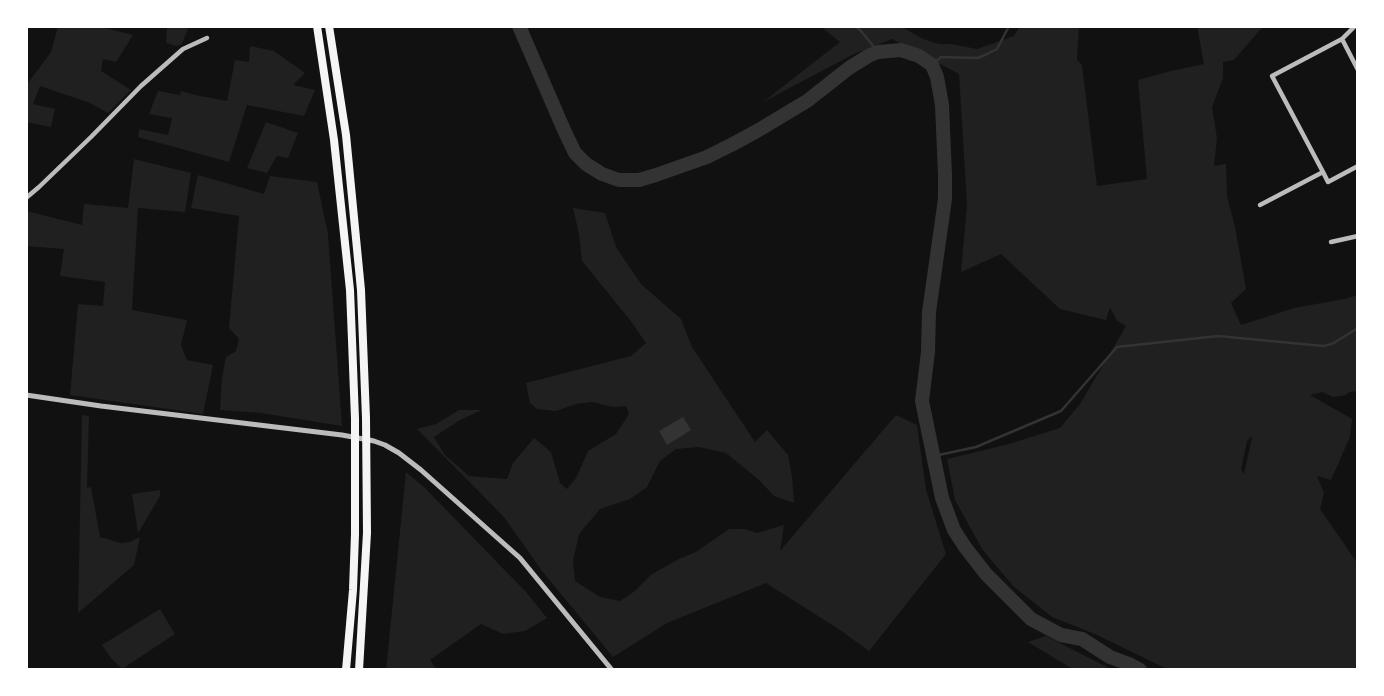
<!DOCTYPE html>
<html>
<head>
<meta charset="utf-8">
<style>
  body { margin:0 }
  #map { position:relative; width:1384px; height:696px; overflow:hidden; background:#111; font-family:Quicksand,sans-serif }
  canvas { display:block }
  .frame { position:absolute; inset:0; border:28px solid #fff; pointer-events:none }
</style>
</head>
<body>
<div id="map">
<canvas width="1384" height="696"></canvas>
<div class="frame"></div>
</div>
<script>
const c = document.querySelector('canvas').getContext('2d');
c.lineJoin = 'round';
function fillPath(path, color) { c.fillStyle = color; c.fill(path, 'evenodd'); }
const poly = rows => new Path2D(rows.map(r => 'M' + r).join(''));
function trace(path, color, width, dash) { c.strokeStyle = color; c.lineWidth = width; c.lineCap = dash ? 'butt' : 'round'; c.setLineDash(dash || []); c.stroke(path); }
const green = poly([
  [58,26,98,26,133,35,116,62,103,59,101,71,131,90,108,113,90,103,40,86,33,104,55,109,51,127,26,122,26,83,28,83,51,52],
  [167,26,189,26,182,44,177,46,166,43],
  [820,26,900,26,923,39,939,44,951,44,977,49,1014,36,1020,26,1079,26,1077,60,1082,65,1097,186,1147,179,1138,80,1171,71,1204,64,1197,26,1266,26,1260,30,1234,60,1223,62,1223,78,1212,107,1217,138,1214,166,1226,164,1227,196,1235,227,1246,289,1231,303,1241,325,1294,308,1344,299,1358,295,1358,391,1349,392,1346,395,1333,397,1322,392,1310,395,1352,419,1350,437,1331,480,1317,476,1324,493,1320,509,1358,564,1358,670,1169,670,1095,634,1052,617,1013,586,982,549,955,500,947,459,1009,444,1060,428,1080,404,1126,326,1117,321,1110,307,1106,320,1060,309,1001,254,961,272,967,204,959,74,892,39,854,54,763,102,840,42],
  [1251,437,1252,437,1244,474,1241,470,1247,441],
  [250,46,274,51,305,73,293,85,315,90,304,116,247,105,229,162,138,137,139,129,168,135,172,118,149,114,158,91,180,95,181,91,195,95,227,101,235,60,249,62],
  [266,122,298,133,288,158,277,156,267,173,247,168],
  [134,159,191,173,185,212,138,208,132,310,187,320,181,345,187,360,213,365,203,414,70,395,78,304,103,306,105,282,60,276,64,249,26,246,26,211,82,225,84,204,128,208],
  [198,175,264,194,270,176,317,182,328,234,342,426,261,413,220,410,222,378,226,357,236,351,239,339,229,328,239,216,191,208],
  [573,208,605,213,616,247,641,284,681,319,692,347,755,442,767,430,788,455,792,477,794,503,774,496,758,479,726,453,699,447,676,449,660,461,647,487,630,499,600,509,579,534,573,561,575,581,600,597,620,601,635,591,652,574,679,559,696,552,729,529,744,529,757,533,784,525,780,551,896,415,917,425,926,490,946,554,869,651,840,630,766,583,667,623,613,657,542,571,504,517,417,429,436,424,459,410,482,410,460,420,434,437,445,455,469,476,507,479,513,463,534,438,551,452,560,483,567,489,576,478,588,451,616,434,629,414,626,406,613,407,592,402,576,404,556,411,537,409,530,403,526,383,631,356,646,343,630,320,582,261,579,234],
  [82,415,89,416,87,488,91,487,100,537,121,543,130,542,140,537,134,565,78,613],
  [406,472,424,487,526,592,547,618,525,631,503,634,481,624,430,660,437,670,386,670],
  [160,490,160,496,138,533,132,494],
  [160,609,175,634,122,669,111,658,102,645],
  [1046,636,1113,670,1074,670,1028,642]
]);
const water = poly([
  [683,417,691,430,667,445,659,431]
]);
const stream = poly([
  [855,26,861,31,878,52],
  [932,65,941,57,978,58,987,54,997,49,1009,26],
  [934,456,976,447,1061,411,1117,347,1218,336,1323,346,1332,344,1358,328]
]);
const river = poly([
  [519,26,564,130,575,153,586,164,602,174,619,180,639,180,656,175,707,157,731,145,757,131,807,101,849,68,870,55,878,52,901,50,919,56,932,65,937,77,942,105,945,175,945,199,929,312,928,352,922,401,942,498,954,530,965,547,986,574,1031,619,1061,635,1082,639,1110,657,1129,664,1140,670]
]);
const minor = poly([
  [1342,39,1355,26],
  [1323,172,1272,76,1342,39,1358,70],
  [26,198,39,187,91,137,141,86,183,49,207,38],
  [1260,205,1323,172,1328,182,1358,166],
  [1331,242,1358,236]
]);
const tertiary = poly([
  [26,395,101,406,342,435,374,441,385,445,399,453,421,470,520,558,612,670]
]);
const motorway = poly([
  [317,26,334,140,350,290,352,340,355,419,355,534,353,590,346,670],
  [329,26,346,135,361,290,366,418,367,533,359,670]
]);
fillPath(green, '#202020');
fillPath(water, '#333');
trace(stream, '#333', 2.5);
trace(river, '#333', 14);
trace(minor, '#bcbcbc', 4.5);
trace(tertiary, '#bcbcbc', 5);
trace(motorway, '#f5f5f5', 8);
</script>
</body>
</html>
